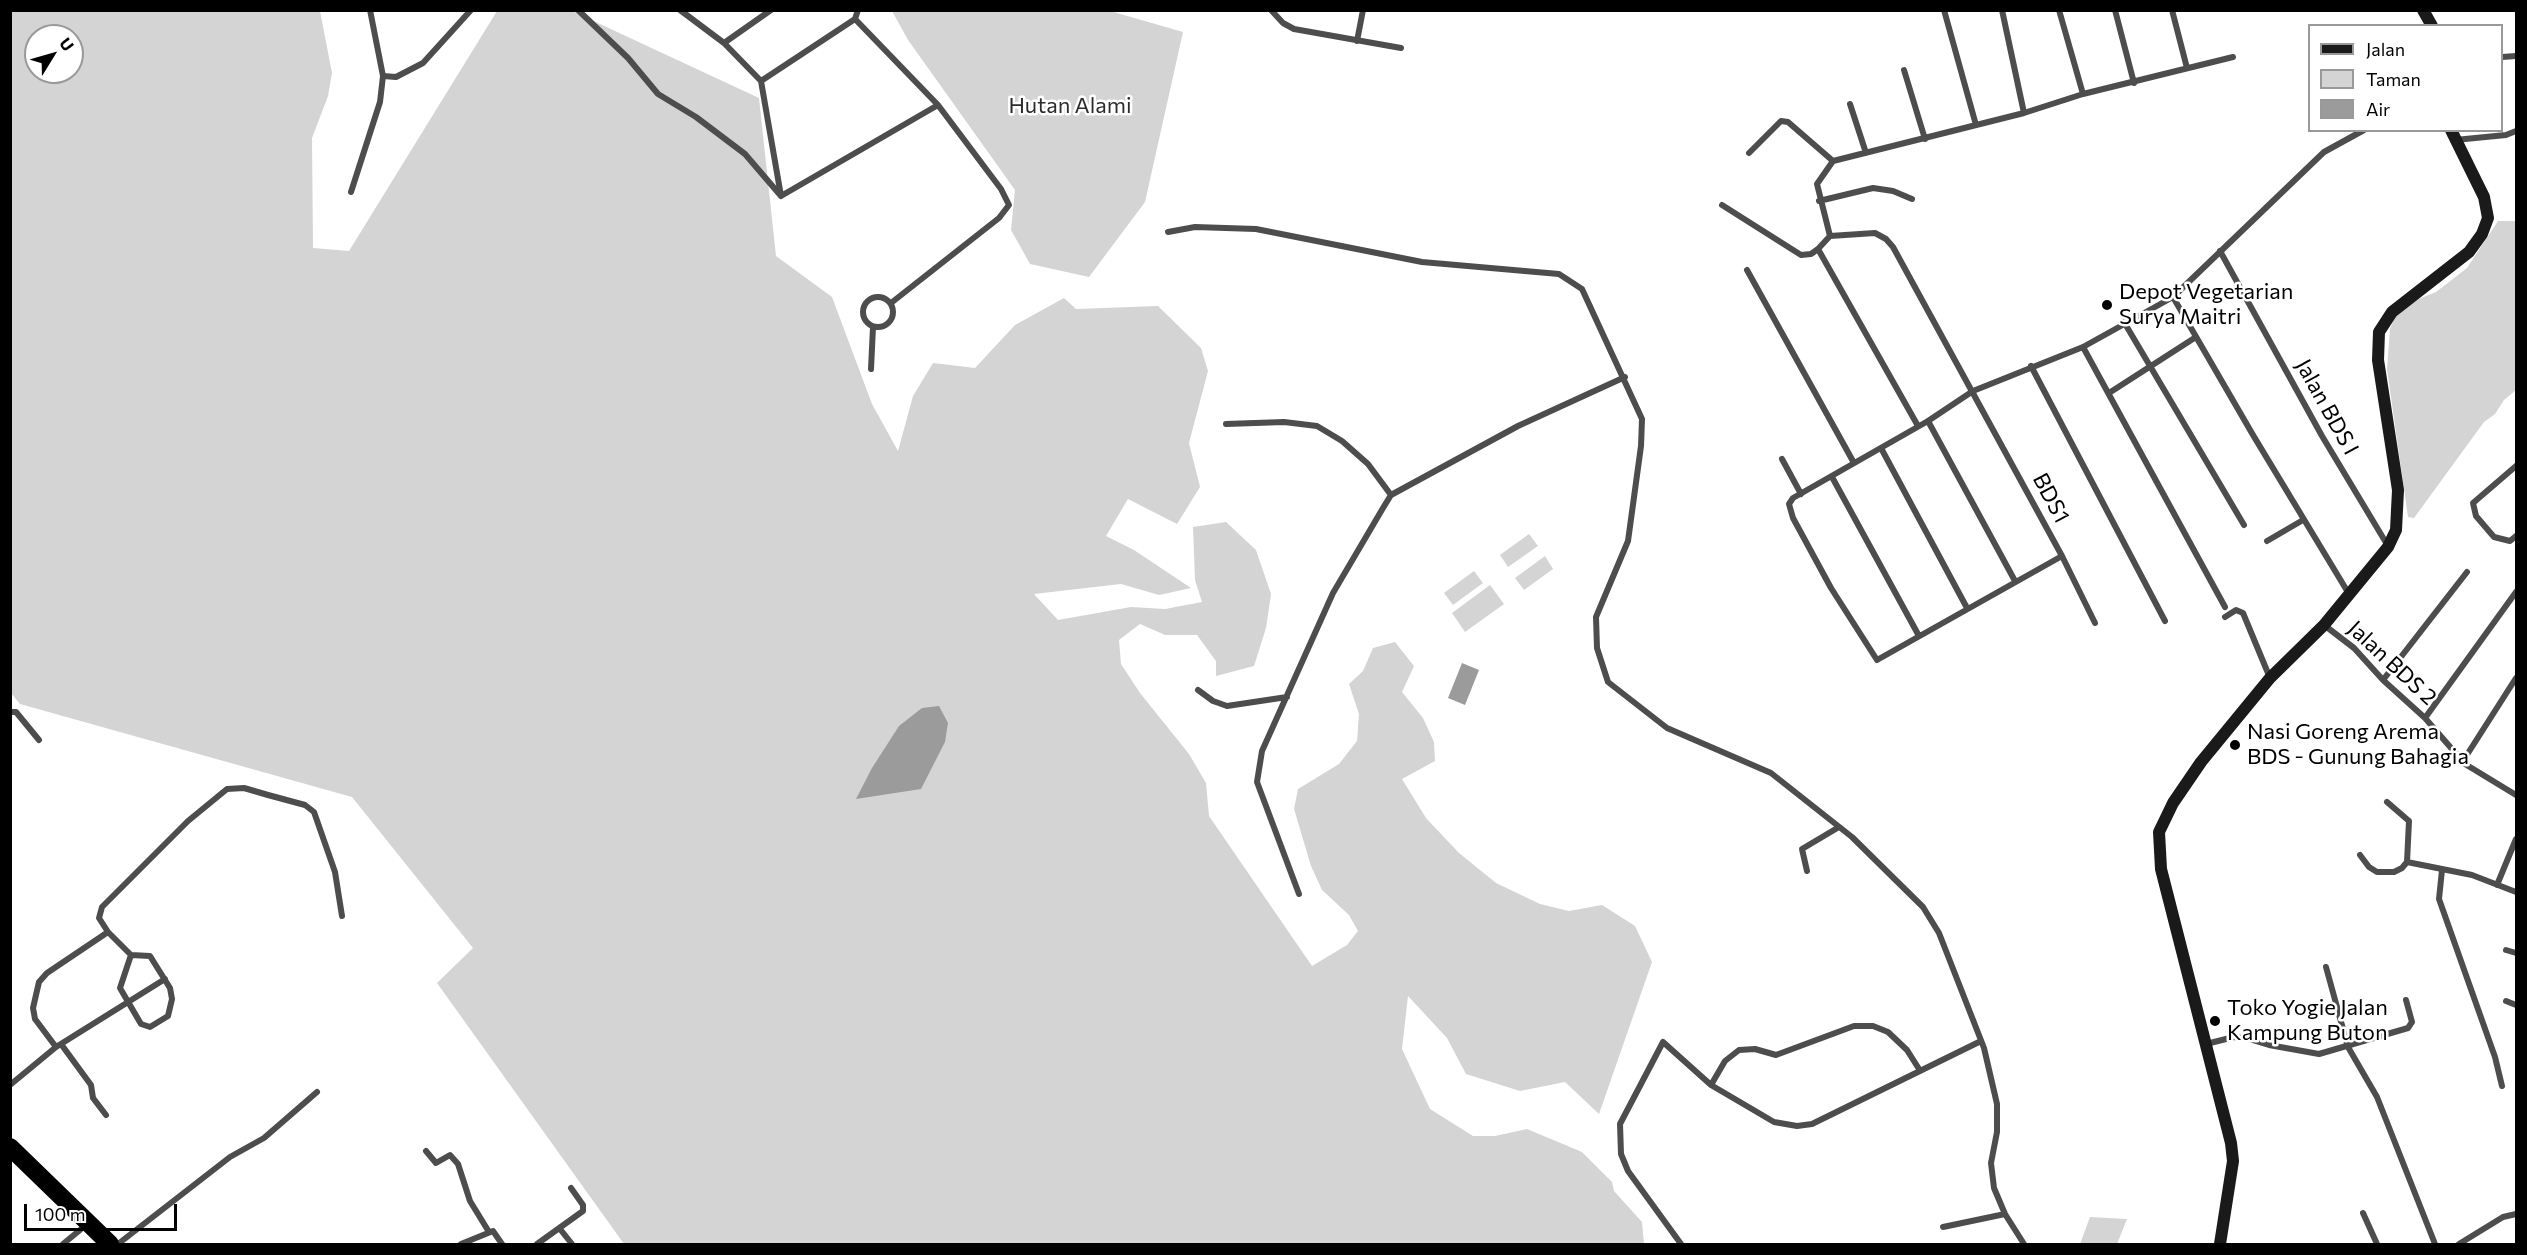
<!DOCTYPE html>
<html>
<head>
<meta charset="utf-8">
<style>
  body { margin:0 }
  #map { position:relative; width:2527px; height:1255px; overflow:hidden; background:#fff; font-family:Commissioner,sans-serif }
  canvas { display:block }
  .frame { position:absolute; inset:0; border:12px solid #000; pointer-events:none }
  .legend { position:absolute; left:2308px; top:24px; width:195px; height:108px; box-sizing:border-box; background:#fff; border:2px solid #999; margin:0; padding:8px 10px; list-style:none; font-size:18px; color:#000 }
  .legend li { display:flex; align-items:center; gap:12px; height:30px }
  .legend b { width:30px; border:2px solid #999 }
  .north { position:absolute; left:24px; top:24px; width:60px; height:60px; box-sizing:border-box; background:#fff; border:2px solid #999; border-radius:50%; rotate:53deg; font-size:16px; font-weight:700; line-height:24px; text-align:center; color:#000 }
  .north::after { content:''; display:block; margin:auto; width:21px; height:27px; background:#000; clip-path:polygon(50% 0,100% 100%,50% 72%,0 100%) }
  .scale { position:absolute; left:24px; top:1204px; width:153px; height:27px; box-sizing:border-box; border:3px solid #000; border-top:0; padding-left:8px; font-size:18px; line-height:21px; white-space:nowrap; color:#000; -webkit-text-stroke:4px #fff; paint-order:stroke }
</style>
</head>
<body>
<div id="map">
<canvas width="2527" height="1255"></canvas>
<div class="frame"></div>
<ul class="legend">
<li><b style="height:8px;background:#1a1a1a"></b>Jalan</li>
<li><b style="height:16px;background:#d4d4d4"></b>Taman</li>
<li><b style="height:16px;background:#9b9b9b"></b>Air</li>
</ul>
<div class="north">U</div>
<div class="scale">100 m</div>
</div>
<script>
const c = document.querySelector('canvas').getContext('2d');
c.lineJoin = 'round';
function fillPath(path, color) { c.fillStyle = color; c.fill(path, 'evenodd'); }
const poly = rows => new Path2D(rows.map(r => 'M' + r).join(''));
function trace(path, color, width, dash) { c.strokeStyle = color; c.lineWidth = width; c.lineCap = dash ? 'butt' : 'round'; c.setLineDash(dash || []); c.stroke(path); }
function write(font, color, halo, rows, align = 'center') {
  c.font = font + ' Commissioner,sans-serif'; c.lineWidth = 5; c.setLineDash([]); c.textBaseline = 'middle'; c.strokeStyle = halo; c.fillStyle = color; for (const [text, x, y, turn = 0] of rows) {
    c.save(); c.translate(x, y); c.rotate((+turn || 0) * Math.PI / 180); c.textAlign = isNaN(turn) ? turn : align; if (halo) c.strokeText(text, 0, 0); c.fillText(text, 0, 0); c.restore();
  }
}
const green = poly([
  [10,11,320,11,332,73,328,96,312,138,313,248,349,251,497,11,572,11,759,98,776,256,832,297,872,404,898,451,913,396,933,363,975,368,1015,325,1064,298,1076,309,1158,306,1201,348,1208,371,1189,443,1200,487,1177,524,1128,499,1106,536,1134,550,1191,588,1159,595,1121,584,1034,594,1058,620,1131,607,1165,609,1202,602,1195,580,1193,527,1226,522,1256,550,1271,594,1266,628,1254,666,1216,676,1216,661,1197,635,1165,635,1140,624,1119,640,1121,664,1140,693,1189,754,1206,783,1209,816,1312,966,1347,945,1358,931,1349,915,1322,890,1311,866,1294,809,1298,789,1339,764,1357,741,1359,714,1349,684,1363,671,1373,648,1395,642,1414,666,1402,692,1423,718,1434,742,1435,761,1402,779,1426,818,1459,853,1496,883,1540,904,1569,911,1602,905,1635,926,1652,962,1599,1114,1565,1082,1520,1091,1466,1074,1447,1038,1408,996,1402,1049,1430,1109,1473,1136,1495,1136,1527,1129,1582,1152,1612,1182,1614,1191,1642,1222,1644,1244,624,1244,437,983,473,948,352,797,20,704,11,693],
  [36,36,72,36,72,72,36,72],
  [892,11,1110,11,1183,32,1145,202,1089,277,1030,264,1011,230,1015,190,908,40],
  [2498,221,2516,221,2516,390,2504,400,2495,414,2484,422,2414,518,2408,517,2387,369,2390,329,2396,314,2414,301,2436,292,2467,268],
  [1529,534,1538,546,1508,567,1500,555],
  [1545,556,1553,569,1524,590,1515,578],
  [1474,571,1483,583,1453,605,1444,593],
  [1490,585,1504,604,1465,632,1452,613],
  [2090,1217,2127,1219,2117,1244,2080,1244]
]);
const water = poly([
  [1462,663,1479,670,1465,705,1448,698],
  [939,706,948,723,945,742,921,789,856,799,872,768,899,726,922,708]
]);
const street = poly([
  [578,10,628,58,658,94,696,117,745,154,781,196],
  [680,10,724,43,761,81,781,196],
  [858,10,855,19,938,105,1001,189,1009,205,999,218,891,303],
  [1271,10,1283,23,1294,29,1401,48],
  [1944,10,1976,125],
  [2002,10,2024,113],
  [2059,10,2083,94],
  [2115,10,2134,83],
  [2172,10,2187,68],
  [1357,41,1363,10],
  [724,43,771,10],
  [2502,57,2516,56],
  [1904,70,1925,139],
  [383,76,396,77,423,63,471,10],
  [761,81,855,19],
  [1850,104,1866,153],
  [2455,140,2506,135,2516,131],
  [1749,153,1781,121,1788,122,1833,161,2024,113,2083,94,2233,57],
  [351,192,380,102,383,76,370,10],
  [781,196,938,105],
  [1819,201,1873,188,1893,191,1912,199],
  [1722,205,1801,255,1811,254,1818,249],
  [1168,232,1195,227,1256,229,1422,262,1559,274,1582,289,1642,419,1641,446,1628,541,1596,617,1597,648,1608,682,1667,728,1771,773,1852,837,1923,907,1939,933,1984,1048,1997,1104,1997,1132,1991,1163,1994,1188,2005,1214,2024,1244],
  [1830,236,1817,184,1833,161],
  [2220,251,2322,436,2388,546],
  [1747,270,1854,463],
  '863 312a15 15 0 1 1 30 0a15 15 0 1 1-30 0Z',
  [2173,297,2253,435,2349,594],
  [2124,322,2244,525],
  [2083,347,2225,607],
  [2031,366,2165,621],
  [871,369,873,327],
  [2109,393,2196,337],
  [1928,421,2015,581],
  [1226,424,1284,422,1317,426,1342,441,1368,464,1391,495],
  [1918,426,1818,249,1830,236,1875,233,1886,239,1893,247,2062,556,2095,623],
  [1881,448,1967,608],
  [1782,459,1801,494],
  [2516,466,2473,503,2476,516,2494,537,2510,541,2516,536],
  [1832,477,1919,636],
  [2267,541,2303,520],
  [2062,556,1877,660,1831,588,1793,518,1789,504,1793,498,1928,421,1973,391,2083,347,2173,297,2324,152,2364,130],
  [2225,617,2236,610,2243,613,2270,678],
  [2324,625,2354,648,2383,680,2425,718,2465,764,2516,795],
  [2383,680,2467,572],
  [1198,690,1213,701,1227,706,1287,697],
  [10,712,16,712,39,740],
  [2425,718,2516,592],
  [2463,761,2516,678],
  [2387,802,2409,821,2407,862],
  [2360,855,2369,867,2377,872,2394,872,2402,868,2407,862,2472,875,2516,892],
  [2442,870,2439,899,2495,1057,2502,1086],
  [1807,871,1802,849,1839,827],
  [2497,885,2516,839],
  [1299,894,1257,782,1262,751,1333,593,1383,508,1391,495,1518,426,1625,377],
  [108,932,131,955,150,956,170,988,172,999,168,1016,150,1027,141,1024,120,988,131,955],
  [2506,950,2516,953],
  [2326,967,2348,1047,2377,1097,2435,1244],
  [2506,1001,2516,1005],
  [61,1044,91,1085,93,1098,106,1115],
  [2206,1044,2234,1037,2249,1039,2269,1045,2319,1054,2408,1028,2412,1022,2406,1000],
  [56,1047,35,1019,33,1008,39,982,47,973,108,932,99,918,102,907,188,821,227,789,244,788,268,795,305,805,314,812,335,872,342,916],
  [1919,1069,1907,1050,1888,1032,1873,1026,1854,1026,1776,1055,1755,1049,1739,1050,1725,1061,1711,1085,1774,1122,1797,1126,1812,1124,1981,1041],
  [10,1085,56,1047,165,979],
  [426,1151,436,1163,450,1155,458,1164,470,1201,489,1232],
  [2363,1213,2377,1244],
  [1943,1227,2005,1214],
  [560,1229,572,1244],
  [63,1244,80,1230],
  [118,1244,230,1157,264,1138,317,1092],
  [461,1244,493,1231,502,1244],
  [537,1244,583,1211,583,1205,571,1188],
  [1681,1244,1628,1171,1621,1154,1620,1124,1663,1042,1711,1085],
  [2459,1244,2503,1217,2516,1214]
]);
const secondary = poly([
  [2423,10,2432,26],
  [2220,1244,2233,1161,2231,1143,2161,869,2159,832,2173,803,2201,762,2270,678,2324,625,2388,547,2396,530,2398,490,2378,360,2379,332,2392,312,2469,252,2482,234,2488,218,2484,197,2451,130]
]);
const highway = poly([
  [10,1147,110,1244]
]);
const markers = [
  [2107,305,6,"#000"],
  [2235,745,6,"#000"],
  [2215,1021,6,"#000"]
];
const parkNames = [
  ["Hutan Alami",1070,106]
];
const poiNames = [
  ["Depot Vegetarian",2119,292],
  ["Surya Maitri",2119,317],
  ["Nasi Goreng Arema",2247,732],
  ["BDS - Gunung Bahagia",2247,757],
  ["Toko Yogie Jalan",2227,1008],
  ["Kampung Buton",2227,1033]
];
const streetNames = [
  ["Jalan BDS I",2327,407,61],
  ["BDS1",2051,498,62],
  ["Jalan BDS 2",2392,663,43]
];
fillPath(green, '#d4d4d4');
fillPath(water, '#9b9b9b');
trace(street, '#4d4d4d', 6);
trace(secondary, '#1a1a1a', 12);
trace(highway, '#000', 18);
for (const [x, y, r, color] of markers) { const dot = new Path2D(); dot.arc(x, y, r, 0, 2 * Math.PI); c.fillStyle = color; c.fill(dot); trace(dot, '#fff', 2); }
write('22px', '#2b2b2b', '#fff', parkNames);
write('22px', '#000', '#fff', poiNames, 'left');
write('22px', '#000', '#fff', streetNames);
</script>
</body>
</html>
